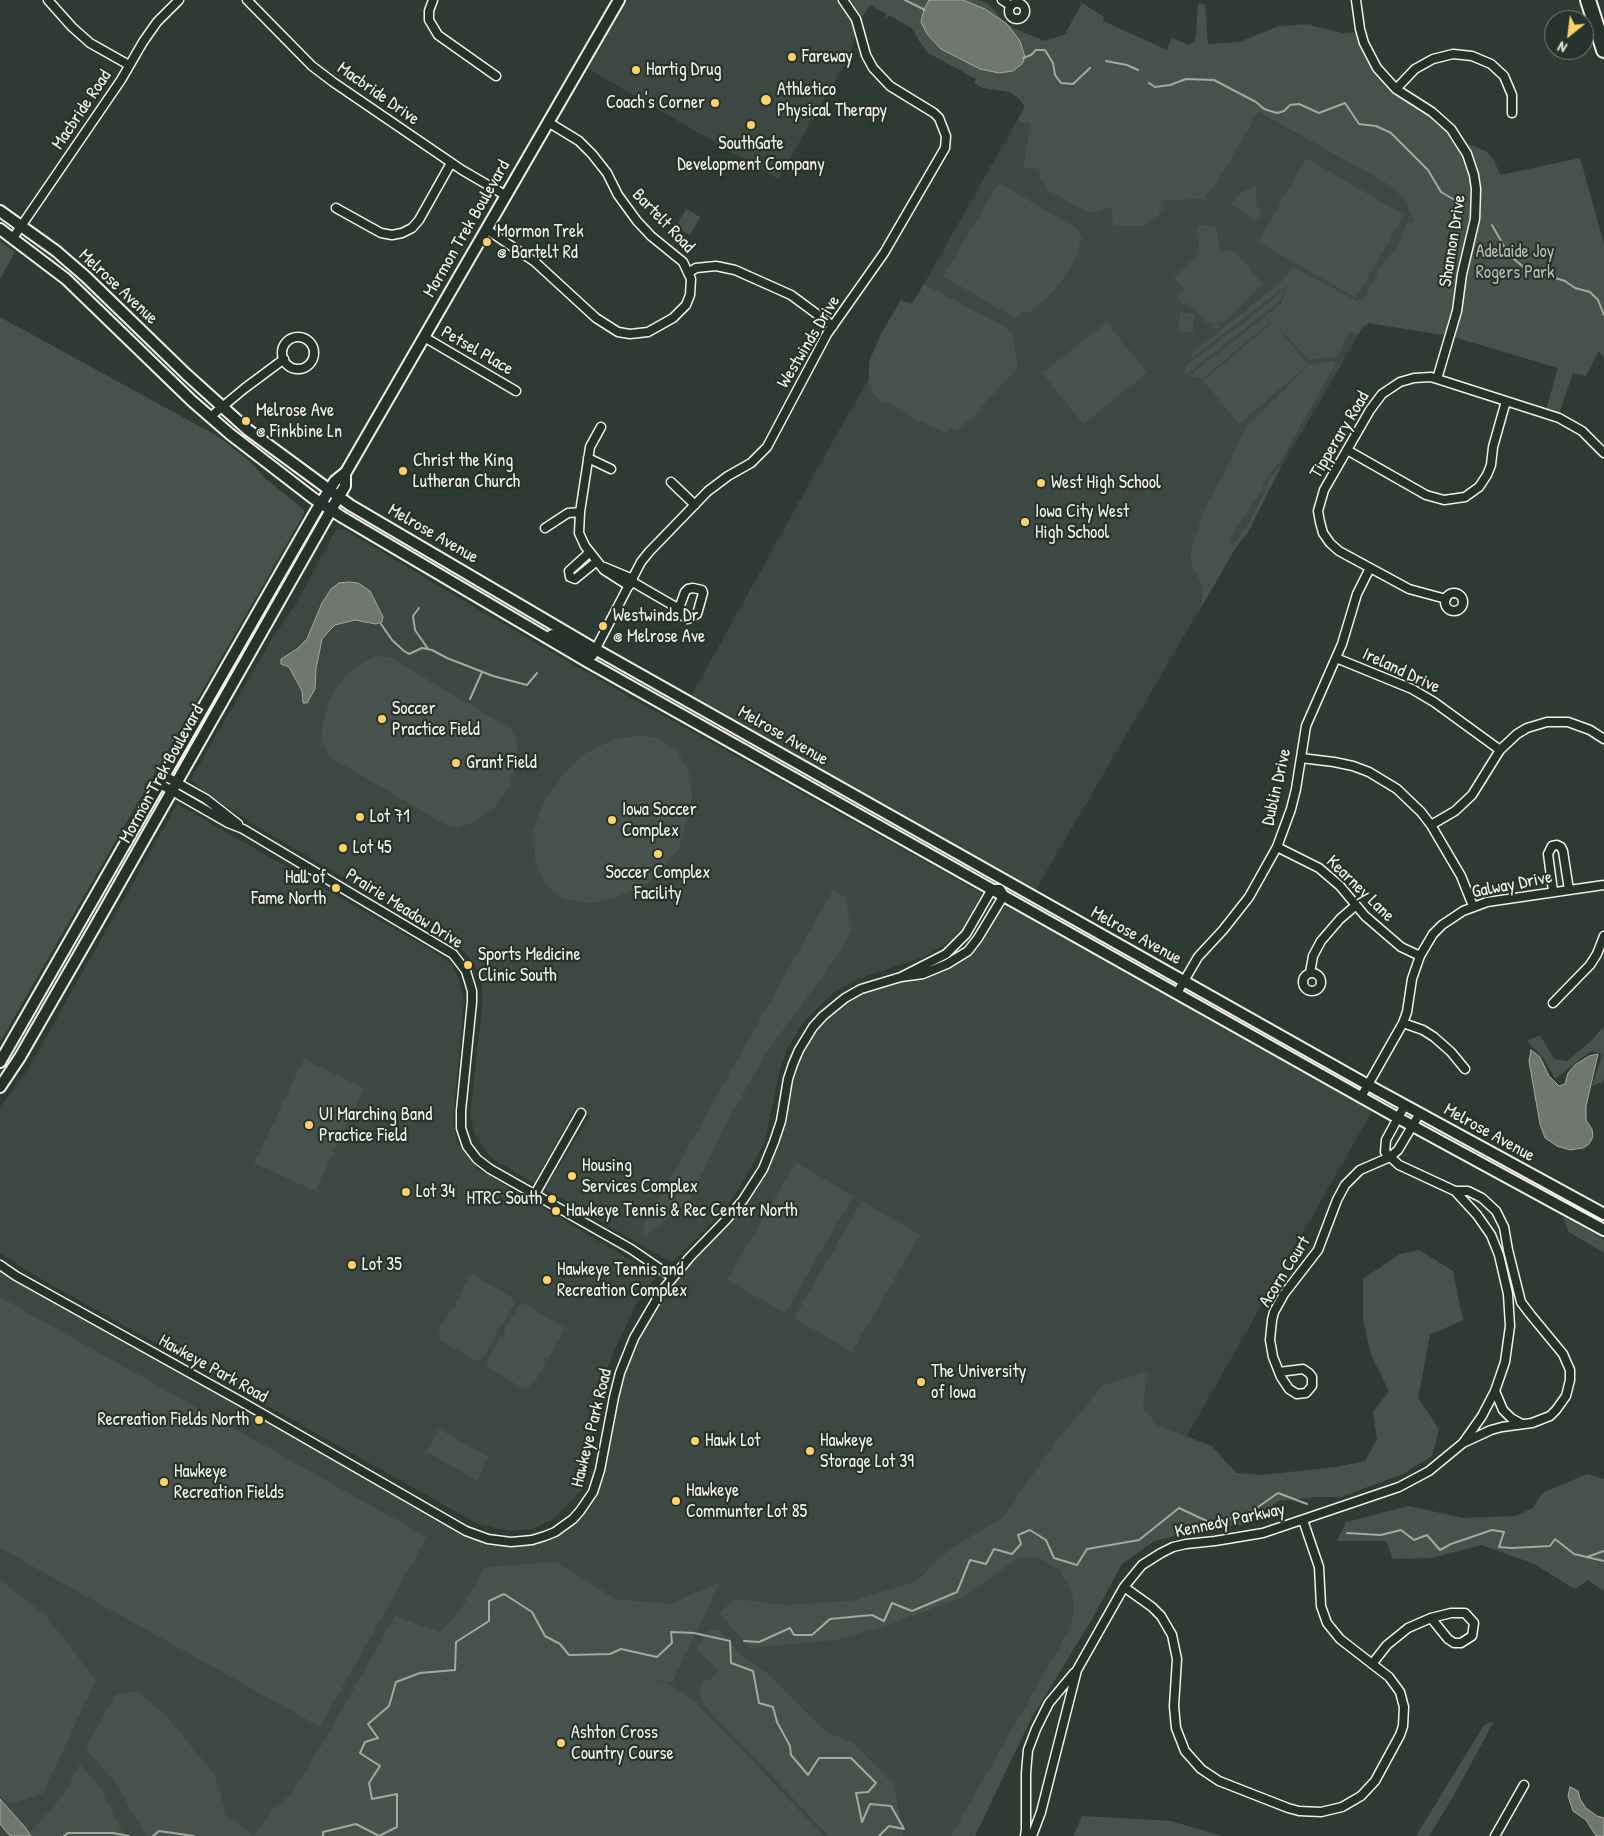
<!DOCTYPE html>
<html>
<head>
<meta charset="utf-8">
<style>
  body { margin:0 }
  #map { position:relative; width:1604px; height:1836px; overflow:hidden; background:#2e3b34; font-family:"Patrick Hand",sans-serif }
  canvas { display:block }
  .north { position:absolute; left:1544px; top:10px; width:50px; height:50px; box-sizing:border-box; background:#26332d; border:1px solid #787f78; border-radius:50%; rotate:209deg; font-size:14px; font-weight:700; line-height:20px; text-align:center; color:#f4f1e8 }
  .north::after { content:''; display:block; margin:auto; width:18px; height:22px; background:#ffd166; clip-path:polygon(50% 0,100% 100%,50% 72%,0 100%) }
</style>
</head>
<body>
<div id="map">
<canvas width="1604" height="1836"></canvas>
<div class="north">N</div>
</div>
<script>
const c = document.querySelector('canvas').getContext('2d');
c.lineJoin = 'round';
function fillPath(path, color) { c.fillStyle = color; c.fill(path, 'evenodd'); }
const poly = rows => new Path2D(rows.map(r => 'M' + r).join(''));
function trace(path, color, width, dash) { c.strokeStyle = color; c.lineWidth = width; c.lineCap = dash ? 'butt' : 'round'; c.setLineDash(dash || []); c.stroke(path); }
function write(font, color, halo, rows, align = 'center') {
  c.font = font + ' "Patrick Hand",sans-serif'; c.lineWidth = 4.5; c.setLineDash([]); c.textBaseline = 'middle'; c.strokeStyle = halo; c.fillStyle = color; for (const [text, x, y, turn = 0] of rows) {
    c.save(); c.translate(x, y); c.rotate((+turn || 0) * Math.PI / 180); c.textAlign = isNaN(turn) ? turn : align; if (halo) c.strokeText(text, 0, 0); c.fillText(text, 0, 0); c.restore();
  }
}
const built = poly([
  [626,0,843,0,858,24,850,55,778,179,587,68],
  [1036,87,1212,87,1389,185,1404,199,1418,229,1336,374,1281,467,1248,532,1236,547,1034,893,690,698,843,423,869,379,869,362,881,334,901,300,911,304,917,296],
  [344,529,442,588,598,679,982,893,966,926,949,942,924,957,857,979,832,994,806,1019,788,1047,780,1069,764,1144,740,1187,724,1210,672,1263,545,1189,590,1116,576,1107,534,1183,495,1160,486,1152,475,1135,470,1116,483,998,481,981,473,962,463,950,442,935,263,830,204,792,191,779,272,638,294,607,336,530],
  [177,804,435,952,452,965,459,980,464,1001,453,1121,457,1142,478,1169,657,1276,636,1304,612,1356,603,1382,583,1489,553,1519,532,1529,510,1531,478,1524,34,1275,0,1253,0,1107,27,1071],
  [1008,904,1374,1108,959,1836,0,1836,0,1271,473,1538,505,1546,523,1545,543,1541,567,1528,586,1510,593,1499,604,1475,618,1396,627,1367,637,1342,650,1317,670,1287,685,1268,732,1220,755,1190,768,1167,780,1137,799,1060,804,1049,817,1030,834,1011,859,995,874,988,936,971,974,948,987,931,1000,908]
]);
const green = poly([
  [850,0,929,0,924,9,933,41,941,49,970,64,985,9,963,0,977,0,987,3,1007,24,1015,29,1045,41,1065,34,1082,3,1104,17,1103,21,1167,50,1172,38,1189,45,1194,42,1196,36,1198,3,1205,4,1208,44,1239,42,1279,26,1310,24,1313,26,1343,33,1361,32,1386,79,1432,112,1460,141,1486,151,1494,160,1500,175,1580,158,1604,244,1604,358,1599,351,1586,376,1573,373,1558,417,1545,413,1558,368,1450,336,1368,323,1365,327,1364,325,1358,334,1352,331,1348,336,1343,344,1338,356,1309,360,1273,322,1308,365,1239,424,1203,381,1272,323,1269,323,1203,378,1188,377,1281,304,1286,289,1283,288,1192,358,1192,353,1280,283,1293,267,1357,301,1364,299,1382,265,1401,241,1402,233,1407,224,1414,222,1404,199,1389,185,1258,112,1221,176,1204,199,1161,200,1163,209,1159,211,1160,214,1142,226,1113,226,1112,207,1094,213,1078,208,1048,190,1041,181,1039,169,1023,167,1031,124,1017,121,1025,106,1018,98,1010,92,983,88,974,83,976,79,928,53,919,41,913,29,889,15,885,20,886,14,870,5,862,17],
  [1306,158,1404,215,1356,298,1258,242],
  [1001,184,1076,228,1083,239,1080,242,1078,253,1067,273,1054,291,1031,311,1028,313,1023,311,1017,318,1013,317,943,276,997,186],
  [1256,186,1257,208,1259,208,1261,216,1254,221,1248,214,1230,204,1241,192],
  [686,209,700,217,690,235,676,227],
  [1205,224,1216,227,1220,249,1237,253,1263,284,1223,323,1219,323,1219,328,1212,328,1213,323,1207,323,1187,302,1183,305,1176,297,1185,289,1174,277,1197,255,1199,246,1197,229,1199,226,1205,225],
  [0,241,15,252,0,279],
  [924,284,1009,329,1012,333,1018,367,972,418,956,431,951,428,948,433,916,420,888,401,886,403,880,401,873,393,869,385,869,362,881,334,901,300,912,304],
  [1284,290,1280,301,1185,375,1184,373,1187,365,1249,319],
  [1180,313,1194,314,1193,332,1179,332],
  [0,317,219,437,248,460,266,479,304,510,304,514,0,1042],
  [1107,322,1147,373,1083,424,1042,373],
  [1337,361,1280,462,1267,475,1260,493,1232,535,1229,542,1231,544,1236,542,1249,522,1264,494,1270,477,1281,467,1248,532,1236,547,1201,608,1203,586,1194,570,1191,561,1191,550,1206,505,1225,472,1245,429,1310,364],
  [377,656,391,658,511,729,516,739,517,750,516,762,510,785,496,806,475,822,458,828,449,827,333,759,327,753,322,740,322,730,327,706,334,692,345,675,354,668,364,662],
  [641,736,655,738,666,743,677,751,688,769,691,779,692,798,679,849,649,882,615,898,599,902,584,903,562,898,552,891,545,883,539,872,535,859,533,832,540,811,547,796,562,776,582,755,608,742,623,737],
  [833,890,845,897,852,929,838,955,765,1055,722,1131,690,1200,645,1237,643,1227],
  [1604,1026,1604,1079,1602,1082,1592,1086,1602,1054,1591,1051,1555,1079,1544,1059,1527,1041,1540,1035,1554,1059,1567,1061,1592,1040],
  [304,1059,364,1088,315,1191,254,1163],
  [796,1162,853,1196,785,1313,727,1280],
  [862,1201,920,1235,852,1352,794,1318],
  [1562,1216,1604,1239,1604,1253,1569,1232],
  [1419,1250,1453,1271,1463,1320,1430,1335,1418,1398,1439,1429,1432,1456,1403,1474,1341,1497,1316,1497,1279,1501,1245,1525,1202,1529,1154,1541,1122,1564,1092,1619,1030,1721,975,1836,951,1836,1069,1630,1074,1611,1073,1596,1060,1570,1036,1557,1019,1558,962,1597,886,1626,836,1640,750,1648,719,1613,735,1599,785,1605,851,1601,915,1582,950,1549,1002,1518,1054,1444,1103,1385,1147,1372,1143,1407,1157,1425,1212,1446,1236,1473,1262,1475,1336,1467,1365,1461,1377,1439,1373,1412,1389,1391,1371,1355,1363,1319,1363,1279,1400,1254],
  [474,1275,513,1298,515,1303,500,1329,496,1330,497,1334,481,1360,476,1361,440,1340,438,1335,441,1330,439,1328,452,1308,457,1307,455,1303,470,1276],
  [0,1297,427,1537,320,1727,0,1548],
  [525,1304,563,1327,564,1331,549,1357,544,1358,546,1362,534,1384,532,1383,529,1388,524,1389,487,1367,486,1363,501,1336,505,1335,504,1331,519,1305],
  [439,1429,489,1457,477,1480,426,1452],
  [1587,1474,1604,1479,1604,1591,1588,1580,1575,1589,1534,1564,1482,1545,1431,1558,1393,1559,1386,1541,1337,1541,1346,1522,1409,1506,1463,1518,1516,1516,1533,1508,1542,1493],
  [557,1562,615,1599,669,1604,720,1582,672,1683,648,1678,666,1683,681,1691,697,1704,824,1836,254,1836,271,1811,290,1795,324,1741,395,1616,441,1632,461,1609,485,1567],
  [0,1580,47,1617,96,1680,43,1793,11,1804,0,1796],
  [707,1630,719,1630,745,1659,768,1673,826,1732,854,1743,894,1785,903,1836,829,1836,704,1705,699,1691,704,1679,711,1680,718,1669,697,1650],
  [136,1691,165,1714,215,1775,226,1815,254,1836,146,1836,114,1780,85,1749,115,1695],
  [1494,1721,1454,1795,1429,1836,1416,1836,1484,1725],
  [80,1764,101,1789,124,1836,31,1836,29,1833,34,1829,66,1791],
  [1082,1816,1171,1821,1222,1836,1073,1836]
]);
const water = poly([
  [929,0,963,0,985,9,1007,24,1020,41,1025,57,1022,64,1013,71,999,73,980,69,941,49,927,34,921,22,924,9,929,0],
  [349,582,358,583,370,591,383,617,382,622,376,624,355,620,335,625,329,631,322,639,316,669,315,689,307,703,303,703,302,691,289,667,281,664,281,659,297,649,307,639,322,603,331,589,339,583,349,582],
  [1531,1050,1540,1057,1549,1076,1559,1086,1565,1084,1568,1073,1575,1065,1589,1056,1598,1054,1586,1106,1586,1120,1592,1129,1593,1137,1589,1144,1583,1148,1570,1150,1557,1146,1545,1138,1540,1124,1529,1061,1531,1050],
  [1570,1787,1578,1791,1580,1799,1586,1808,1597,1816,1604,1818,1604,1836,1596,1836,1586,1820,1573,1811,1568,1796,1570,1787],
  [0,1799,25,1827,31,1836,10,1836,0,1824,0,1799]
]);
const stream = poly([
  [905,0,925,10],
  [1023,58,1031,55,1036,50,1045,50,1053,63,1055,75,1061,83,1073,84,1090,68],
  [1106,61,1127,65,1138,70],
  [1149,83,1155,87,1170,85,1186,79,1214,80,1256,102,1264,109,1277,113,1284,111,1290,105,1299,104,1319,113,1345,103,1359,124,1376,126,1391,133,1428,170,1441,192,1465,206],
  [1492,225,1509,255,1526,269,1565,281,1575,288,1590,292,1598,300,1604,315],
  [419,608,413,616,415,630,428,649],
  [381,624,392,640,404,651,409,654,422,648,432,650,447,658,493,676,527,685,537,673],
  [470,699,482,672],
  [1347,1533,1381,1535,1401,1530,1414,1540,1427,1535,1440,1550,1451,1544,1492,1530,1504,1532,1499,1547,1512,1548,1550,1546,1555,1539,1574,1554,1604,1561],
  [1587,1557,1604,1551],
  [744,1641,759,1642,790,1628,794,1635,812,1635,830,1619,872,1615,884,1621,892,1603,912,1611,957,1592,970,1560,986,1564,994,1549,1012,1554,1021,1544,1018,1535,1030,1530,1046,1540,1054,1558,1077,1565,1087,1549,1139,1540,1179,1508,1211,1523,1248,1514,1278,1493,1307,1504],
  [64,1836,68,1833,113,1833,129,1836],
  [153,1836,159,1831,194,1836],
  [323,1836,323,1832,356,1824,379,1836],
  [379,1836,397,1827,397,1794,372,1799,369,1783,380,1766,360,1753,365,1742,378,1738,368,1724,389,1706,396,1682,420,1673,455,1670,456,1642,489,1621,489,1601,504,1594,532,1612,545,1636,560,1644,569,1655,610,1654,621,1649,657,1657,672,1643,671,1632,694,1633,730,1641,731,1663,753,1671,759,1703,773,1707,777,1722,790,1746,791,1755,808,1775,819,1758,851,1758,876,1783,868,1792,856,1793,862,1822,870,1804,891,1806,904,1829,889,1826,879,1836]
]);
const street = poly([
  [48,0,72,27,90,43,129,65],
  [247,0,312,66,333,82,462,170,505,195],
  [433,0,429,11,429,20,438,35,496,76],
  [1002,0,1011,6],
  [1356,0,1360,29,1364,43,1377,68,1396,89,1432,112,1451,129,1467,154,1474,175,1476,189,1475,219,1462,274,1457,311,1437,379],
  '1009 11a8 8 0 1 1 16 0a8 8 0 1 1-16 0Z',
  [1396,89,1415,69,1433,59,1453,54,1472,56,1491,64,1504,76,1512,95,1512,113],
  [336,208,381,233,392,235,402,233,412,228,419,220,451,163],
  [486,229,535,262,596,318,618,332,630,334,648,332,673,318,686,305,690,295,691,279,683,262,651,236,637,221,618,195,607,173,592,154,579,141,548,122],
  [13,238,121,80,143,42,157,22,179,0],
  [688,273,696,268,716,266,735,270,791,295,833,326],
  [424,337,516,391],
  '282 353a16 16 0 1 1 32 0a16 16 0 1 1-32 0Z',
  [210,417,245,388,284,359],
  [601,427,590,447,580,512,579,533,585,546,604,570,629,586],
  [1347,450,1426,495,1444,500,1465,497,1479,487,1487,475,1491,465,1493,447,1506,401],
  [588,458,611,469],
  [671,482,695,505],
  [545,528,568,513,580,512],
  [590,552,569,571,570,577,575,579,597,561],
  [604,567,633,579],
  [631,581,674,606,678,611,683,616,688,619,697,614,703,593,702,590,693,588,688,589,685,592,678,611],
  '1445 602a9 9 0 1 1 18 0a9 9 0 1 1-18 0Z',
  [1446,599,1409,589,1339,551,1330,543,1323,533,1320,522,1318,511,1324,490,1370,410,1382,394,1400,382,1414,378,1431,377,1559,418,1582,431,1604,453],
  [593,654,641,562,649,552,708,491,728,476,751,463,767,447,827,334,884,253,945,148,946,136,939,118,934,113,890,86,873,68,866,55,856,19,843,0],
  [1336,658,1412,689,1434,702,1500,750],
  [1301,758,1334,762,1353,766,1369,772,1397,789,1421,812,1431,825,1461,876,1473,906],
  [165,776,206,799,238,824],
  [160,784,228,823,243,829,453,954,466,971,472,991,472,1002,461,1111,461,1128,467,1146,477,1159,490,1169,631,1249,672,1277],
  [1431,825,1455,811,1472,795,1500,750,1517,734,1527,728,1547,722,1568,722,1590,730,1604,739],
  [1277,847,1319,868,1340,886,1365,916,1401,947,1420,956],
  [1553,891,1548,854,1552,846,1557,845,1561,847,1563,851,1569,890],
  [1310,973,1313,956,1321,941,1340,919,1355,906],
  '1303 982a9 9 0 1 1 18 0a9 9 0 1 1-18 0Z',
  [1177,993,1198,957,1223,930,1249,897,1277,847,1291,809,1296,789,1306,726,1342,644,1357,594,1370,568],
  [1553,1003,1590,965,1597,954,1604,936],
  [1403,1023,1423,1030,1434,1037,1451,1052,1465,1069],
  [1361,1097,1403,1023,1407,1012,1412,979,1420,956,1433,934,1442,925,1463,911,1487,902,1604,885],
  [1405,1105,1386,1140,1385,1152,1399,1165,1412,1171,1455,1191,1468,1191,1482,1198,1496,1211,1504,1227,1508,1250,1521,1302,1530,1314,1563,1354,1570,1370,1570,1380,1566,1396,1556,1410,1550,1416,1532,1423,1502,1427,1491,1430,1465,1442],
  [535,1194,581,1113],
  [0,1265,16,1276,242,1402,466,1531,488,1539,511,1542,532,1540,545,1536,555,1532,573,1519,580,1511,593,1492,600,1470,614,1397,620,1373,634,1338,661,1292,690,1257,726,1220,743,1200,763,1169,774,1142,781,1121,788,1079,793,1064,799,1050,813,1027,823,1016,845,998,861,989,901,977,946,954,966,934,992,889,1000,889,1004,895,978,938,968,951,947,964,923,974,901,977],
  [1279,1372,1303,1369,1309,1373,1312,1377,1312,1386,1306,1393,1297,1394,1289,1389,1281,1377,1273,1357,1270,1340,1272,1320,1274,1312,1284,1294,1318,1250,1337,1200,1345,1185,1360,1170,1390,1157,1398,1150,1420,1113],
  [1495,1391,1503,1410,1511,1418,1522,1424],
  [1124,1587,1152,1607,1161,1616,1172,1635,1177,1659,1174,1706,1176,1728,1185,1751,1201,1769,1219,1781,1288,1808,1299,1811,1321,1812,1342,1807,1361,1796,1375,1781,1400,1735,1403,1726,1404,1707,1400,1692,1389,1677,1340,1639,1327,1623,1321,1606,1319,1567,1303,1520],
  [1372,1664,1387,1645,1408,1628,1431,1618,1451,1613,1465,1613,1474,1623,1472,1636,1461,1643,1454,1643,1448,1639,1431,1618],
  [1025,1836,1026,1829,1026,1773,1028,1750,1036,1729,1049,1703,1074,1673],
  [1032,1836,1041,1812,1077,1670,1124,1587,1142,1565,1161,1553,1173,1547,1186,1544,1215,1541,1263,1533,1399,1487,1429,1471,1463,1443,1482,1416,1495,1391,1505,1362,1510,1326,1508,1294,1499,1255,1491,1235,1477,1215,1455,1191],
  [1495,1836,1524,1785]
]);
const secondary = poly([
  [0,211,56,251,86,277,186,374,248,430,350,505,595,649,1368,1085,1604,1214],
  [0,229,66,279,192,401,230,434,313,498,342,517,588,662,1398,1118,1604,1230],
  [552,635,564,640,592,655],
  [0,1062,316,511,335,481,346,472,619,0],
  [0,1087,20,1057,97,923,331,510,345,486,345,474]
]);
const highway = poly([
  [1588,0,1604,50]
]);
const markers = [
  [792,57,5,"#ffd166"],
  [636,70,5,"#ffd166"],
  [766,100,6,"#ffd166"],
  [715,103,5,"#ffd166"],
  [751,125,5,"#ffd166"],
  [487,242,5,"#ffd166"],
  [246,421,5,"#ffd166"],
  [403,471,5,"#ffd166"],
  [1041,483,5,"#ffd166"],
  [1025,522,5,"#ffd166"],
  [603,626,5,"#ffd166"],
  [382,719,5,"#ffd166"],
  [456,763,5,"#ffd166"],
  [360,817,5,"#ffd166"],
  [612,820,5,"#ffd166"],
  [343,848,5,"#ffd166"],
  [658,854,5,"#ffd166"],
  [336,888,5,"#ffd166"],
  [468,965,5,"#ffd166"],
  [309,1125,5,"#ffd166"],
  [572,1176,5,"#ffd166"],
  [406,1192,5,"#ffd166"],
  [552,1199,5,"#ffd166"],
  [556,1211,5,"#ffd166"],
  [352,1265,5,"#ffd166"],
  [547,1280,5,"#ffd166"],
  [921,1382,5,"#ffd166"],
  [259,1420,5,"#ffd166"],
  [695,1441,5,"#ffd166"],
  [810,1451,5,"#ffd166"],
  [164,1482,5,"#ffd166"],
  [676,1501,5,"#ffd166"],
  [561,1743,5,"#ffd166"]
];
const poiNames = [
  ["Fareway",802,57],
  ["Hartig Drug",646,70],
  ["Athletico",777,90],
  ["Physical Therapy",777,111],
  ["Coach's Corner",705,103,"right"],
  ["SouthGate",751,144,"center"],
  ["Development Company",751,165,"center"],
  ["Mormon Trek",497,232],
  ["@ Bartelt Rd",497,253],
  ["Melrose Ave",256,411],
  ["@ Finkbine Ln",256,432],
  ["Christ the King",413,461],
  ["Lutheran Church",413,482],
  ["West High School",1051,483],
  ["Iowa City West",1035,512],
  ["High School",1035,533],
  ["Westwinds Dr",613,616],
  ["@ Melrose Ave",613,637],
  ["Soccer",392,709],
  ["Practice Field",392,730],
  ["Grant Field",466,763],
  ["Iowa Soccer",622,810],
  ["Complex",622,831],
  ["Lot 71",370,817],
  ["Lot 45",353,848],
  ["Soccer Complex",658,873,"center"],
  ["Facility",658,894,"center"],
  ["Hall of",326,878,"right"],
  ["Fame North",326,899,"right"],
  ["Sports Medicine",478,955],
  ["Clinic South",478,976],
  ["UI Marching Band",319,1115],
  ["Practice Field",319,1136],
  ["Housing",582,1166],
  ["Services Complex",582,1187],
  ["Lot 34",416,1192],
  ["HTRC South",542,1199,"right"],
  ["Hawkeye Tennis & Rec Center North",566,1211],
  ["Lot 35",362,1265],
  ["Hawkeye Tennis and",557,1270],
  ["Recreation Complex",557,1291],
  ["The University",931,1372],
  ["of Iowa",931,1393],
  ["Recreation Fields North",249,1420,"right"],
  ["Hawk Lot",705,1441],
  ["Hawkeye",820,1441],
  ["Storage Lot 39",820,1462],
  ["Hawkeye",174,1472],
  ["Recreation Fields",174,1493],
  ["Hawkeye",686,1491],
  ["Communter Lot 85",686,1512],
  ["Ashton Cross",571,1733],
  ["Country Course",571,1754]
];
const streetNames = [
  ["Macbride Drive",378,94,35],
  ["Macbride Road",82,110,-56],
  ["Bartelt Road",663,221,46],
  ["Mormon Trek Boulevard",467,229,-60],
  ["Shannon Drive",1453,241,-81],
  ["Melrose Avenue",118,287,43],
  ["Westwinds Drive",809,342,-59],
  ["Petsel Place",477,351,30],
  ["Tipperary Road",1340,435,-59],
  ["Melrose Avenue",433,534,30],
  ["Ireland Drive",1401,671,25],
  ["Melrose Avenue",783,736,30],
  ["Mormon Trek Boulevard",162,774,-61],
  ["Dublin Drive",1277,787,-77],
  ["Galway Drive",1512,885,-11],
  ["Kearney Lane",1360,889,44],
  ["Prairie Meadow Drive",404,909,32],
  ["Melrose Avenue",1136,936,29],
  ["Melrose Avenue",1489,1133,29],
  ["Acorn Court",1285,1272,-58],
  ["Hawkeye Park Road",213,1369,29],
  ["Hawkeye Park Road",592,1428,-76],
  ["Kennedy Parkway",1230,1521,-12]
];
const parkNames = [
  ["Adelaide Joy",1515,252],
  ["Rogers Park",1515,273]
];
fillPath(built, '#3c4841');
fillPath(green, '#48524c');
fillPath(water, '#6f7770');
trace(water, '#a4a8a0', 1);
trace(stream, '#a4a8a0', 2);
trace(street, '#f4f1e8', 11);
trace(secondary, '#f4f1e8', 14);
trace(highway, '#f4f1e8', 18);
trace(street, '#26332d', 8);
trace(secondary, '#26332d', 10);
trace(highway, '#26332d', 14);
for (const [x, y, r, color] of markers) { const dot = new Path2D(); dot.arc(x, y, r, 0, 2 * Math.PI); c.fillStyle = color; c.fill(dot); trace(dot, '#26332d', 2); }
write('18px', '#f4f1e8', '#26332d', poiNames, 'left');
write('18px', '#f4f1e8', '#26332d', streetNames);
write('18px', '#b8b9b1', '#26332d', parkNames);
</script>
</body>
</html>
